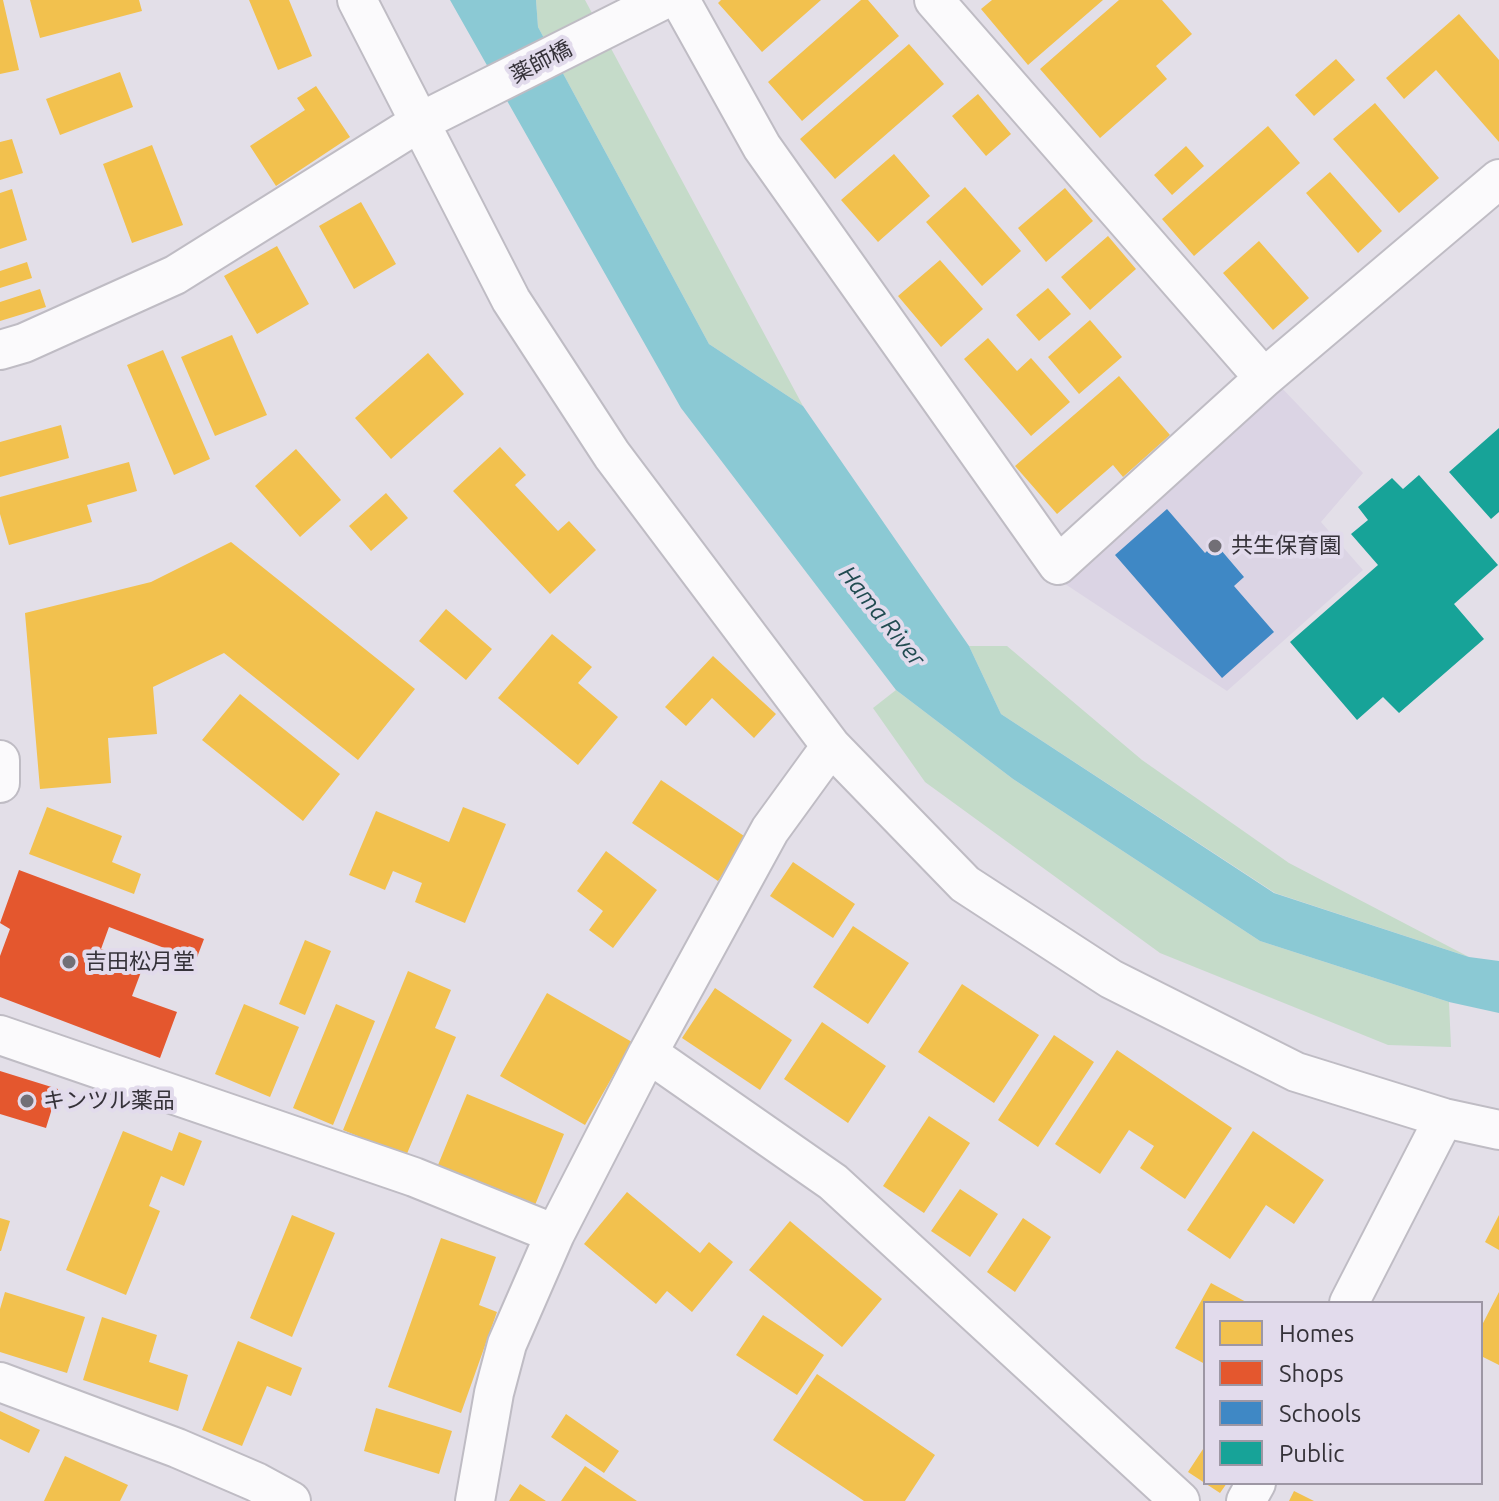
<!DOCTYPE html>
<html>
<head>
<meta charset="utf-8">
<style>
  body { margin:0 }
  #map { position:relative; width:1499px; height:1501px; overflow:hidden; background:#e3dfe8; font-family:Ubuntu,sans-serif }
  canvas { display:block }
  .legend { position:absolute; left:1203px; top:1301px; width:280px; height:184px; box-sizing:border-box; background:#e2dbec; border:2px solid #9d97a4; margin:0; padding:10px 14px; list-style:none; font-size:24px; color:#353239 }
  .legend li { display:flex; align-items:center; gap:16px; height:40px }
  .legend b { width:40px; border:2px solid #9d97a4 }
</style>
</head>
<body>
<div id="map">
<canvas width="1499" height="1501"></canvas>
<ul class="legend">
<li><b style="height:22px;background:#f2c14e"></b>Homes</li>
<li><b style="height:22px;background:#e4572e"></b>Shops</li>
<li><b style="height:22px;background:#3f88c5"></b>Schools</li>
<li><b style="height:22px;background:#17a398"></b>Public</li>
</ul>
</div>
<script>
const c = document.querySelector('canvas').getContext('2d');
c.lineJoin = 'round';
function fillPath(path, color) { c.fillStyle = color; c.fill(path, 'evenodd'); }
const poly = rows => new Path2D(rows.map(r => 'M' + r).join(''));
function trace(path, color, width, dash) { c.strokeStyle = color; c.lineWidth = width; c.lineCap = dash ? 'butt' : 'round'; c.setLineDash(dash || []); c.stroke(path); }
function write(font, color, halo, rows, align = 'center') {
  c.font = font + ' Ubuntu,"Noto Sans JP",sans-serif'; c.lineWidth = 8; c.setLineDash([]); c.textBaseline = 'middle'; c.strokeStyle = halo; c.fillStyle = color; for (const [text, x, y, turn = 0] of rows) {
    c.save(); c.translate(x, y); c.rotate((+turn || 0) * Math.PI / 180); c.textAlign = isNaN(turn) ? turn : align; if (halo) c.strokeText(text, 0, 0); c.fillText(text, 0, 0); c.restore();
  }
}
const built = poly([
  [1278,384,1363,473,1321,522,1363,570,1227,691,1053,576]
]);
const green = poly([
  [536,0,585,0,803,406,709,344,538,27],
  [969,646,1007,646,1142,760,1289,863,1469,957,1275,893,1001,714],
  [896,690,1013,779,1260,941,1449,1002,1451,1047,1388,1045,1160,953,925,782,873,708]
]);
const water = poly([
  [450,0,536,0,538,27,709,344,803,406,969,646,1001,714,1274,893,1469,957,1499,961,1499,1013,1449,1002,1260,941,1013,779,896,690,681,408]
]);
const homes = poly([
  [0,0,3,0,19,70,0,74],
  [30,0,139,0,142,11,40,38],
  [249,0,289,0,312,56,278,70],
  [721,0,821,0,762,52,718,3],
  [861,0,868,0,899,36,802,121,768,82],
  [992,0,1103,0,1028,65,981,9],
  [1119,0,1162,0,1192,34,1156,66,1167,79,1100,138,1040,69],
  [1459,14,1499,60,1499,142,1436,70,1404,99,1386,78],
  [909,44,944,84,835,179,800,139],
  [1336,59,1355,80,1314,116,1295,95],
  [120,72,133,107,60,135,46,99],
  [316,86,350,137,276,186,250,146,305,110,297,98],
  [978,94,1011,134,986,156,952,116],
  [1375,103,1439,178,1399,213,1333,139],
  [1268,126,1300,163,1194,256,1162,219],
  [12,139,23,173,0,180,0,142],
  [152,145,183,225,132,243,103,164],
  [1186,146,1204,166,1172,195,1154,175],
  [894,154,930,196,878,242,841,200],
  [1330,172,1382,231,1358,253,1306,193],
  [965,187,1021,251,982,286,926,222],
  [1065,188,1093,221,1046,262,1018,228],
  [12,189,27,240,0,249,0,193],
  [361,202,396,264,354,289,319,226],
  [1108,236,1136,269,1090,310,1061,277],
  [1259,241,1309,298,1273,330,1223,273],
  [277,246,309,304,257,334,224,276],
  [940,260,983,309,941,347,898,296],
  [27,262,32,278,0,288,0,271],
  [1048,288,1071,314,1039,341,1016,315],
  [40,289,46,307,0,321,0,302],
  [1090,320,1122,357,1079,394,1048,357],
  [232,335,267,415,215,436,181,357],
  [988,338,1017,371,1031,358,1070,402,1031,436,964,359],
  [163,350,210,459,174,475,127,365],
  [428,353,464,394,391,459,355,418],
  [1119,376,1170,435,1123,477,1113,465,1057,514,1015,466],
  [61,425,69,458,0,477,0,442],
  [500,447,526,475,515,485,558,531,569,521,596,550,550,594,453,491],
  [296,449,341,500,300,537,255,486],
  [129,462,137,491,87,505,92,522,9,545,0,514,0,497],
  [386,493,408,518,371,551,349,526],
  [231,542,415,689,358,760,224,653,153,687,157,734,108,738,111,783,40,789,25,613,151,582],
  [446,609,492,649,466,680,419,641],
  [552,634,592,667,578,683,618,717,578,765,498,698],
  [713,656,776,714,754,738,712,698,686,726,665,707],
  [240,694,340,774,303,821,202,740],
  [661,780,747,838,718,881,632,823],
  [47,807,122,836,112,862,141,874,134,894,29,854],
  [463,807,506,824,465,923,415,902,422,883,393,871,385,890,349,875,376,811,449,842],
  [606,851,657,890,613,948,589,930,603,911,577,891],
  [793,862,855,904,833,938,770,896],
  [853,926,909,963,868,1024,813,987],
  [305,940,331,951,305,1015,279,1004],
  [408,971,451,990,435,1028,456,1037,406,1156,343,1130],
  [962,984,1039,1035,994,1103,918,1052],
  [715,988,792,1040,760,1090,682,1038],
  [547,993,632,1042,585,1125,500,1076],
  [244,1004,299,1027,270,1097,215,1074],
  [336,1004,375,1021,333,1125,293,1108],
  [822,1022,886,1066,848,1123,784,1079],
  [1054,1035,1094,1062,1038,1147,998,1120],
  [1117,1050,1232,1128,1185,1199,1140,1168,1154,1146,1129,1130,1100,1174,1055,1144],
  [467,1094,564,1134,535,1205,438,1165],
  [929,1116,970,1143,924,1213,883,1186],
  [123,1131,172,1151,179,1132,202,1141,184,1186,161,1176,149,1206,160,1211,126,1295,66,1270],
  [1253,1131,1324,1180,1294,1224,1266,1205,1230,1259,1187,1230],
  [960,1189,998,1214,970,1257,931,1231],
  [627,1192,700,1253,709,1242,733,1262,692,1312,667,1291,656,1304,584,1244],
  [292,1215,335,1233,292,1337,250,1318],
  [1499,1215,1499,1250,1485,1242],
  [0,1218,10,1221,1,1251,0,1251],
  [1023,1218,1051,1237,1015,1292,987,1272],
  [790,1221,882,1299,842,1347,749,1270],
  [441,1238,496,1257,479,1305,497,1312,461,1413,388,1387],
  [1211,1283,1248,1303,1205,1303,1205,1364,1175,1348],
  [5,1292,85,1317,67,1373,0,1352,0,1309],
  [1499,1292,1499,1365,1481,1356,1481,1327],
  [763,1315,824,1355,797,1395,736,1355],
  [102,1317,157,1335,149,1362,188,1375,178,1411,83,1380],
  [238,1341,302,1368,291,1396,267,1386,242,1446,202,1430],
  [817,1374,935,1455,905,1501,864,1501,773,1440],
  [376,1408,452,1431,439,1474,364,1451],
  [0,1411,40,1430,29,1453,0,1439],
  [566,1414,619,1451,604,1473,551,1437],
  [1205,1446,1205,1483,1227,1483,1220,1493,1188,1472],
  [65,1456,128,1485,120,1501,44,1501],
  [585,1466,637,1501,561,1501],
  [520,1484,546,1501,509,1501],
  [1294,1491,1314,1501,1289,1501]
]);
const shops = poly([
  [19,870,204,939,196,960,109,927,101,949,144,964,132,996,177,1012,160,1058,0,997,0,956,10,929,0,923],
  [0,1071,58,1089,46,1128,0,1114]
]);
const schools = poly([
  [1167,509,1205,553,1215,543,1244,577,1234,586,1274,632,1222,678,1115,555]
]);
const public = poly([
  [1499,428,1499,512,1491,519,1449,472],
  [1419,475,1498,565,1454,604,1484,639,1399,713,1383,697,1357,720,1290,642,1378,565,1351,534,1368,520,1358,507,1392,478,1403,489]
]);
const minor = poly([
  [357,0,511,300,612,455,831,746,965,884,1111,979,1296,1072,1444,1118,1499,1130],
  [680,0,762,147,1058,565,1264,378,1499,179],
  [934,0,1264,378],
  [0,350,24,343,175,275,418,123,663,0],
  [0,760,0,783],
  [0,1035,414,1177,555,1234],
  [648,1053,833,1182,1180,1501],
  [1349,1303,1444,1118],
  [0,1382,177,1448,256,1482,291,1501],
  [475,1501,494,1393,507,1344,555,1234,648,1053,770,830,831,746],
  [1246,1501,1256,1483]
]);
const markers = [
  [1215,546,8,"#726f76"],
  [69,962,8,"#726f76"],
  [27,1101,8,"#726f76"]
];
const streetNames = [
  ["薬師橋",541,62,-27]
];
const poiNames = [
  ["共生保育園",1231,546],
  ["吉田松月堂",85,962],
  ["キンツル薬品",43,1101]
];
const waterNames = [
  ["Hama River",882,616,51]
];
fillPath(built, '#dbd4e4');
fillPath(green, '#c5dbc9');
fillPath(water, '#8bc9d4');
fillPath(homes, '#f2c14e');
fillPath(shops, '#e4572e');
fillPath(schools, '#3f88c5');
fillPath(public, '#17a398');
trace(minor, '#bfbcc4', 42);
trace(minor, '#fbfafc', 38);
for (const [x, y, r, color] of markers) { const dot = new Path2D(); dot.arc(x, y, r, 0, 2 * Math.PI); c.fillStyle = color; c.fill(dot); trace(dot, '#e2dbec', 3); }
write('22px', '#353239', '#e2dbec', streetNames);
write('22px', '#353239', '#e2dbec', poiNames, 'left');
write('italic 24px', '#214b51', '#e2dbec', waterNames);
</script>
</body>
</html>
